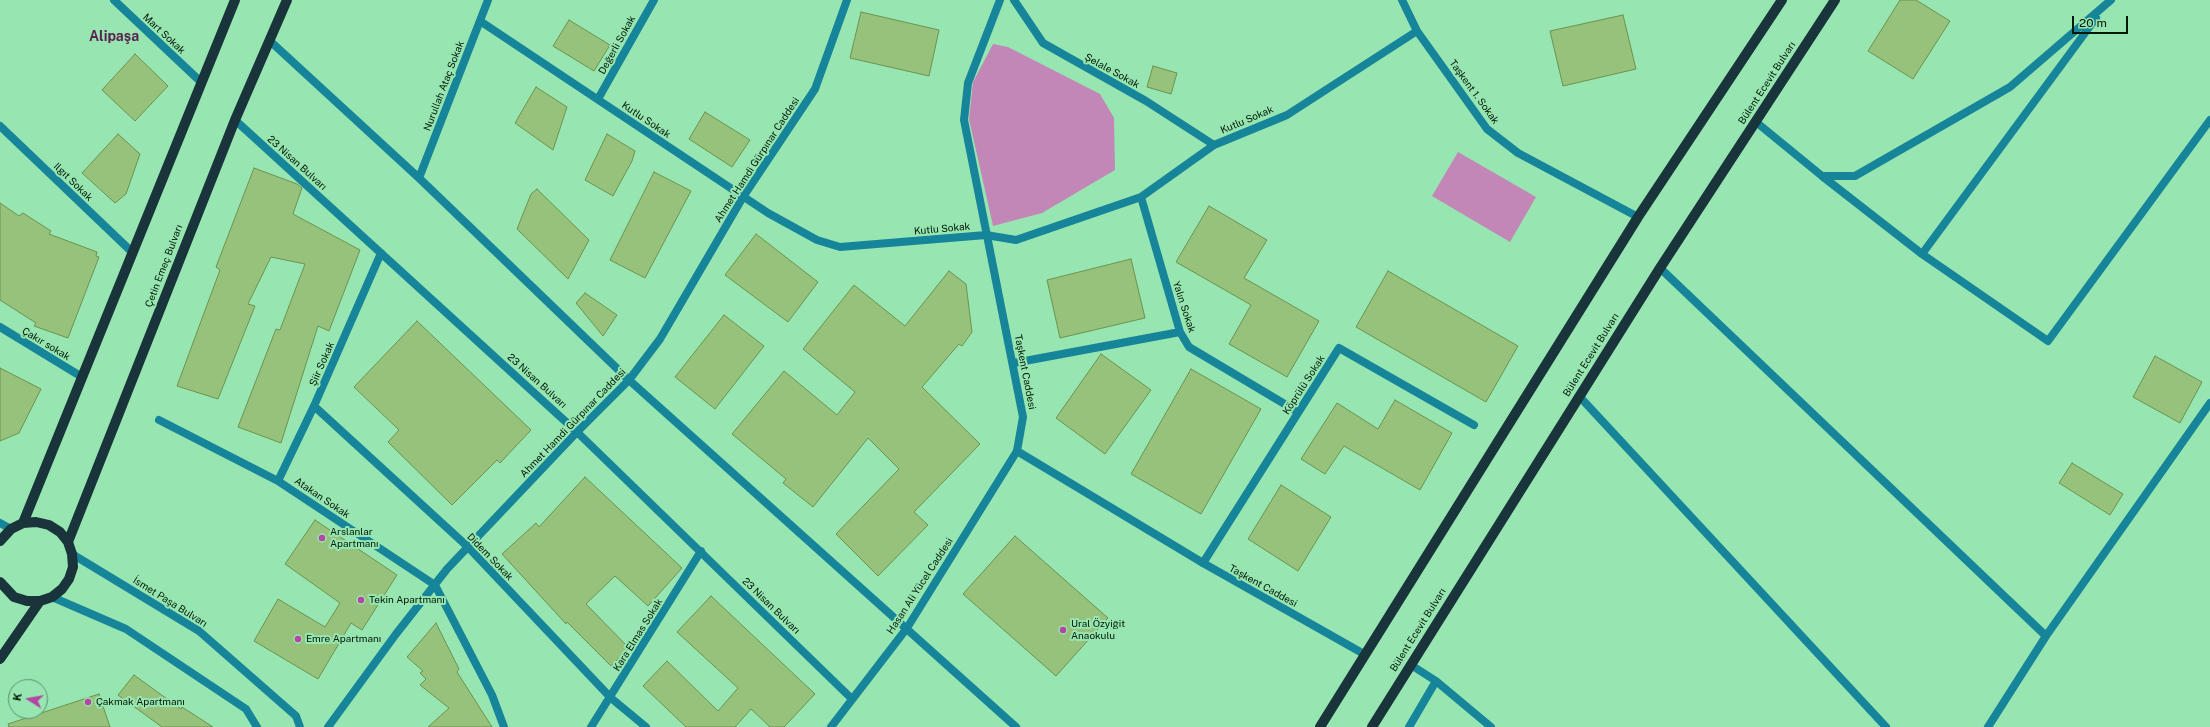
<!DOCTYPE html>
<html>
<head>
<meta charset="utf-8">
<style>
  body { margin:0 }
  #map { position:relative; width:2210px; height:727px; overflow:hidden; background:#97e5b1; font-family:"Public Sans",sans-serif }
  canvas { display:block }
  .north { position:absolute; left:8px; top:679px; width:40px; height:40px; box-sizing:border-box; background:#97e5b1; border:1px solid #5b936d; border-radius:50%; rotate:281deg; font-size:11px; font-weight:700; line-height:16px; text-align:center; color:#001806 }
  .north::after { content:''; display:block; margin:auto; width:14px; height:18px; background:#b546a4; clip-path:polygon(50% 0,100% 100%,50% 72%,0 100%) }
  .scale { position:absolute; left:2072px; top:16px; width:56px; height:18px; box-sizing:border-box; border:2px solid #001806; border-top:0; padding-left:5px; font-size:12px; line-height:14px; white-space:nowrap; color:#001806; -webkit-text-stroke:3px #97e5b1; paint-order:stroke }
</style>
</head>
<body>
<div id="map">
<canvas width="2210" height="727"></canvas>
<div class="north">K</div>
<div class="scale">20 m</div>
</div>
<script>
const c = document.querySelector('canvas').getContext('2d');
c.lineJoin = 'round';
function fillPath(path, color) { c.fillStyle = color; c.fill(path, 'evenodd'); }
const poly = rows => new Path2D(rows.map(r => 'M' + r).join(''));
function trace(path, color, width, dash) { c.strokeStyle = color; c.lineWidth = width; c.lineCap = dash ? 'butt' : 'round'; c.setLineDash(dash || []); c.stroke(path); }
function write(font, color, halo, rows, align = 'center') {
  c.font = font + ' "Public Sans",sans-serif'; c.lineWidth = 4; c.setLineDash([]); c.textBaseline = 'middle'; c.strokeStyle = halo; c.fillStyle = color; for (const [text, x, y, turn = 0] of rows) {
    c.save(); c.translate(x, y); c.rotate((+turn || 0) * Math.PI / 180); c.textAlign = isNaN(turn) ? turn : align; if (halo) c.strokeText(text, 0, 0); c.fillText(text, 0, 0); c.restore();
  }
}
const green = poly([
  [993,44,1008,47,1100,94,1114,118,1115,170,1042,213,993,226,969,119,973,82],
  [1458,152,1536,197,1510,242,1432,196]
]);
const building = poly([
  [1900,0,1916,0,1950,21,1913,79,1868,51,1900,0],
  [861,12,939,30,929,76,850,58,861,12],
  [1623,15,1636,69,1563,86,1550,31,1623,15],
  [569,20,610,45,594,71,553,46,569,20],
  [135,54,168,86,135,121,102,90,135,54],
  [1153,66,1177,73,1171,94,1147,87,1153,66],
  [536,87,567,107,553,150,515,123,536,87],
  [705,112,750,140,732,167,689,139,705,112],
  [118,134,140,154,126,194,115,203,82,173,118,134],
  [607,134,635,151,632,161,613,196,585,180,607,134],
  [254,168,297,184,302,188,293,214,360,250,329,331,318,326,281,443,238,427,276,329,280,330,305,264,271,257,248,304,255,306,218,399,177,386,220,270,216,267,254,168],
  [654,172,691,191,645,278,610,260,654,172],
  [537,189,589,240,568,279,517,229,531,194,537,189],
  [0,203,19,216,23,213,51,231,49,234,97,252,96,256,99,257,68,338,34,326,36,323,0,300,0,203],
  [1209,206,1267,240,1244,278,1319,321,1287,377,1229,344,1251,305,1176,262,1209,206],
  [756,234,818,282,788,322,725,275,756,234],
  [1131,259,1145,318,1060,338,1047,280,1131,259],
  [949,271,966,284,972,332,962,346,959,344,922,387,980,444,914,512,928,525,878,576,836,534,899,469,868,438,813,507,783,483,786,479,732,434,784,371,837,415,855,392,803,349,854,285,905,326,949,271],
  [1388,271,1518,346,1486,402,1356,327,1388,271],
  [585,293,617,315,603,336,576,303,585,293],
  [724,315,764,346,715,409,675,377,724,315],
  [417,321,531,430,500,463,497,460,452,505,388,442,399,430,354,387,417,321],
  [1101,354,1151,390,1105,454,1056,418,1101,354],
  [2155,356,2202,382,2180,423,2133,397,2155,356],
  [0,368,41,389,19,433,0,441,0,368],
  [1191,369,1261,409,1201,514,1131,474,1191,369],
  [1395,400,1452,433,1420,490,1344,446,1325,474,1301,459,1337,403,1378,429,1395,400],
  [2072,463,2123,494,2110,515,2059,483,2072,463],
  [585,477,682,568,648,606,615,576,586,604,629,648,611,666,567,622,566,624,502,554,536,523,539,527,585,477],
  [1281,485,1331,517,1298,571,1248,539,1281,485],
  [315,520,397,575,362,630,351,623,318,679,254,641,278,599,325,627,340,603,285,564,315,520],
  [1015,536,1108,618,1056,676,963,594,1015,536],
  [711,596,815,694,784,727,770,727,751,709,735,727,686,727,643,686,667,661,718,711,738,688,677,632,711,596],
  [436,623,459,669,457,672,492,727,428,727,449,708,420,685,426,679,420,673,423,671,407,657,436,623],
  [134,675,181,709,182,707,213,727,162,727,118,695,134,675],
  [99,694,110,727,9,727,8,724,99,694]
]);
const minor = poly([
  [114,0,202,83],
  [1014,0,1043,43,1146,101,1214,145],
  [1402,0,1417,31,1487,129,1518,153,1638,217],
  [480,21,768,213,817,240,840,247,986,235,1016,240,1141,197,1214,145,1287,115,1417,31],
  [270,41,419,178,629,380,1016,727],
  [598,99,654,0],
  [235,120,577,432,852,699],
  [1756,122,1822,176,1855,176,2010,87,2111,0],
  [0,126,133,253],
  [1822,176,1922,254,2048,341,2210,120],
  [419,178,488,0],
  [1141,197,1180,332,1189,347,1298,412],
  [1922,254,2096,18],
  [1660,268,2046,636],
  [0,327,82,377],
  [1014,363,1180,332],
  [1579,396,1886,727],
  [314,406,468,547,611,698,646,727],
  [159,420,278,481,435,585,492,695,504,727],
  [278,481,314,406,381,253],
  [1203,563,1339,348,1474,425],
  [1411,665,1436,681,1491,727],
  [328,727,396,634,447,569,577,432,629,380,660,339,743,197,815,89,847,0],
  [591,727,701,551],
  [831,727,907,628,1017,451],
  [1409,727,1436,681],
  [1988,727,2046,636,2210,403]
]);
const tertiary = poly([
  [1000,0,968,83,964,120,1023,417,1017,451,1203,563,1364,654],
  [0,523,11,529],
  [72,554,199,631,296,716,300,727],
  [52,597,126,629,246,709,257,727]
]);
const primary = poly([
  [23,523,235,0],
  [0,541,11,529,23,523,36,522,49,525,60,532,68,542,72,554,73,567,69,579,62,589,52,597,40,601,27,601,14,597,0,582],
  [68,542,235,120,287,0],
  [0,659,40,601],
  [1320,727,1638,217,1782,0],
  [1372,727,1660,268,1835,0]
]);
const markers = [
  [322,538,4,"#b546a4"],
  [361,600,4,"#b546a4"],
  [1063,630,4,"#b546a4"],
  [298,639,4,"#b546a4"],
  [88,702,4,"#b546a4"]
];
const streetNames = [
  ["Mart Sokak",164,34,43],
  ["Değerli Sokak",617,45,-61],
  ["Şelale Sokak",1112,71,29],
  ["Bülent Ecevit Bulvarı",1767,83,-57],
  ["Nurullah Ataç Sokak",444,86,-69],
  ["Taşkent 1. Sokak",1474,92,54],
  ["Kutlu Sokak",646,120,34],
  ["Kutlu Sokak",1247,120,-23],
  ["Ahmet Hamdi Gürpınar Caddesi",757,160,-57],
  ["23 Nisan Bulvarı",297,163,42],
  ["Ilgıt Sokak",73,182,44],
  ["Kutlu Sokak",942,229,-5],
  ["Çetin Emeç Bulvarı",164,266,-69],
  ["Yalın Sokak",1184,307,72],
  ["Çakır sokak",46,344,31],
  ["Bülent Ecevit Bulvarı",1591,355,-58],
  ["Şiir Sokak",322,364,-66],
  ["Taşkent Caddesi",1025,372,79],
  ["23 Nisan Bulvarı",537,381,42],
  ["Köprülü Sokak",1304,385,-57],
  ["Ahmet Hamdi Gürpınar Caddesi",573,423,-46],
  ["Atakan Sokak",322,498,34],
  ["Didem Sokak",490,557,46],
  ["Hasan Ali Yücel Caddesi",920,586,-57],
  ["Taşkent Caddesi",1263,586,29],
  ["İsmet Paşa Bulvarı",170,602,32],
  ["23 Nisan Bulvarı",771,606,44],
  ["Bülent Ecevit Bulvarı",1418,630,-58],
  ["Kara Elmas Sokak",638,635,-58]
];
const poiNames = [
  ["Arslanlar",330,532],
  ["Apartmanı",330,544],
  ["Tekin Apartmanı",369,600],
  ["Ural Özyiğit",1071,624],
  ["Anaokulu",1071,636],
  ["Emre Apartmanı",306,639],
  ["Çakmak Apartmanı",96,702]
];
const districtNames = [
  ["Alipaşa",114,37]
];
fillPath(green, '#c387b7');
fillPath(building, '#97c27c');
trace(building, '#6a934f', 1);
trace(minor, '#168599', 8);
trace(tertiary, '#168599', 8);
trace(primary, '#19353b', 10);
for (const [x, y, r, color] of markers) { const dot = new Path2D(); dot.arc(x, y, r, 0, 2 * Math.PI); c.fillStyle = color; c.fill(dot); trace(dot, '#97e5b1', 1.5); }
write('10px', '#001806', '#97e5b1', streetNames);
write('10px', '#001806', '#97e5b1', poiNames, 'left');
write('bold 14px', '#5a2451', '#97e5b1', districtNames);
</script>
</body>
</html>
